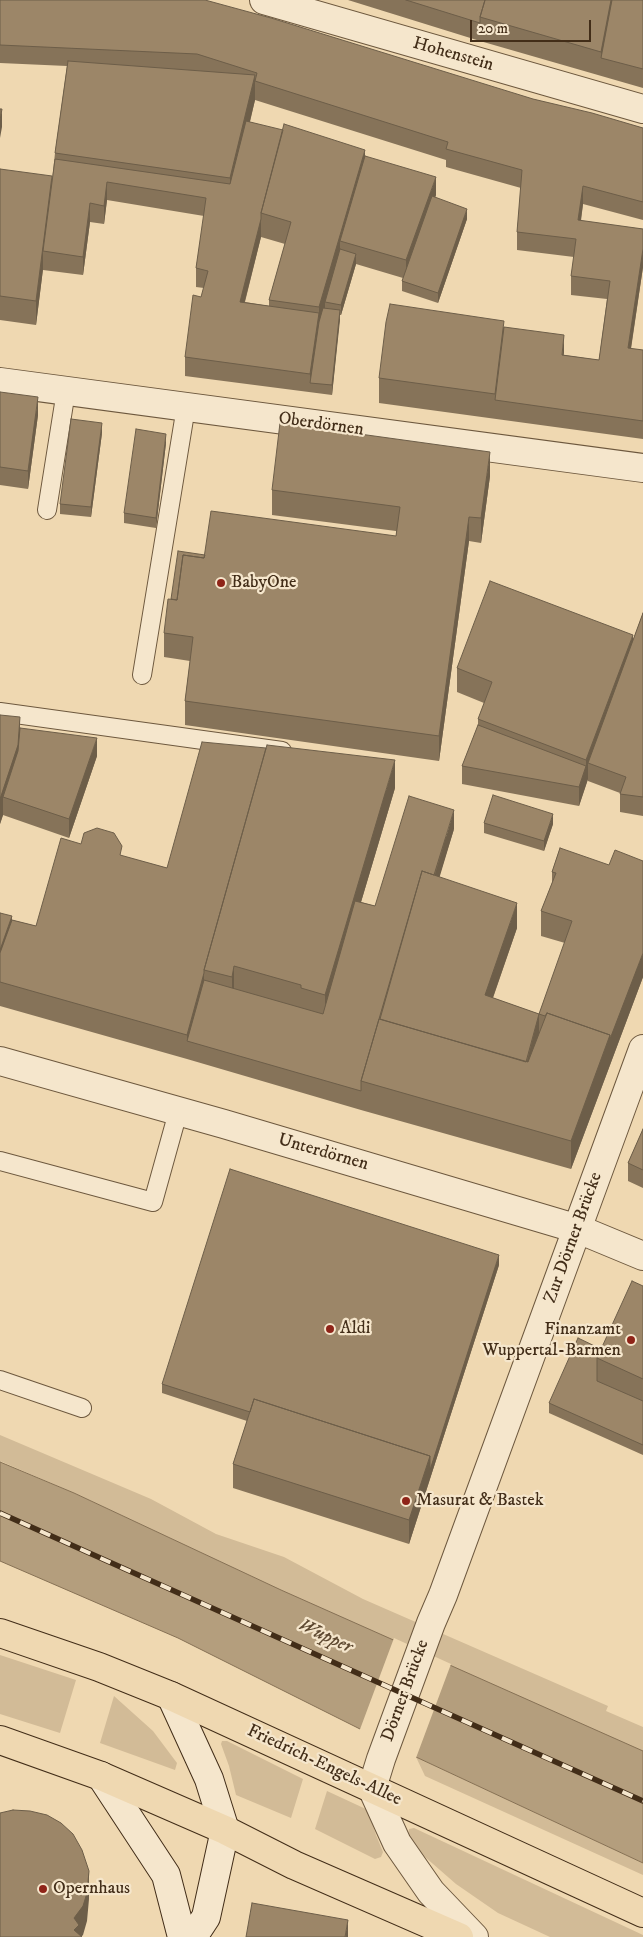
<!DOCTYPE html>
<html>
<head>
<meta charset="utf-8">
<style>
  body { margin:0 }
  #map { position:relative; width:643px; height:1937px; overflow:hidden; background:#efd8b1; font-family:"IM FELL DW Pica",serif }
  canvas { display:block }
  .scale { position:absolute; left:470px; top:20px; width:121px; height:22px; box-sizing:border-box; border:2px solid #422d18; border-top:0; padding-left:6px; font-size:15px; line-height:18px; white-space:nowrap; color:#422d18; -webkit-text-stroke:4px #f5e6cc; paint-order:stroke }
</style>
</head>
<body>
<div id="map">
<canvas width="643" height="1937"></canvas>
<div class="scale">20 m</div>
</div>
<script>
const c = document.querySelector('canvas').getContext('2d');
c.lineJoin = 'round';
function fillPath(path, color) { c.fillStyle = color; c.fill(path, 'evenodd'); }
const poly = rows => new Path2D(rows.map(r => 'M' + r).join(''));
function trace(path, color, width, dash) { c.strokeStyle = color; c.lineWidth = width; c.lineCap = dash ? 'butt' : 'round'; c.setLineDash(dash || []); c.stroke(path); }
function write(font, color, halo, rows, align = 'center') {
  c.font = font + ' "IM FELL DW Pica",serif'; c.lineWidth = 4.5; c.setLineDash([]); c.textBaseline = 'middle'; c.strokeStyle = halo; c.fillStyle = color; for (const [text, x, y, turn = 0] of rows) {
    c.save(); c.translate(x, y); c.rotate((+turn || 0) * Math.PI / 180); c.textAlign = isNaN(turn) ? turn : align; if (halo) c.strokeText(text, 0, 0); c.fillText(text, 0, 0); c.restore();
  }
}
const green = poly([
  [0,1435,151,1499,216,1534,284,1557,363,1599,608,1706,606,1711,643,1727,643,1753,280,1590,74,1493,0,1461],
  [0,1655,76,1680,60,1733,0,1714],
  [114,1696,153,1731,177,1763,175,1770,100,1743],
  [222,1741,227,1741,303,1779,291,1818,236,1795,229,1766,221,1744],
  [416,1757,643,1863,643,1875,425,1776],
  [327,1791,368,1810,376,1835,383,1852,381,1857,375,1859,315,1829],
  [414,1828,643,1935,643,1937,550,1937,498,1913,456,1884,417,1850,408,1836,409,1829]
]);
const water = poly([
  [0,1462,74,1493,281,1590,643,1751,643,1863,416,1757,178,1638,0,1561,0,1462]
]);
const pier = poly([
  [394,1638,451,1664,416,1758,416,1761,359,1732]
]);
const service = poly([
  [47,510,66,391],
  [142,675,186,407],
  [0,712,282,751],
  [0,1161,153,1202,178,1112],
  [0,1380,82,1408]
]);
const minor = poly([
  [264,0,643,109],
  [0,382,643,468],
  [474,1937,431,1892,397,1843,372,1788,381,1759,431,1623,443,1595,643,1049]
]);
const tertiary = poly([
  [0,1061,224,1124,578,1229,643,1256]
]);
const secondary = poly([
  [171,1696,209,1779,225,1830,206,1917,193,1937],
  [101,1776,166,1875,182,1937]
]);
const primary = poly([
  [0,1633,99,1667,171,1696,643,1913],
  [0,1740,101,1776,225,1830,294,1865,459,1937]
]);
const rail = poly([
  [0,1513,643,1801]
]);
const wall = poly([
  [0,0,533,99,643,128,643,220,583,204,581,221,643,229,643,267,631,349,643,350,643,439,379,403,379,378,504,327,564,355,599,360,607,299,571,295,571,276,574,257,517,250,517,232,521,188,446,167,446,160,255,100,250,122,365,156,436,195,435,197,467,219,438,303,402,291,402,281,403,278,356,264,341,315,340,315,332,395,185,376,185,357,204,288,196,287,196,268,204,216,107,200,104,224,90,222,83,275,43,270,43,269,36,325,0,320,0,169,52,181,55,153,67,66,0,63],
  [261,237,285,244,269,300,269,306,245,302],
  [348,0,643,0,643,88,480,41],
  [0,392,38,415,28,489,0,485],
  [102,433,91,517,60,514,60,504],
  [166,443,156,528,124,523,124,513],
  [490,476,481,543,469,541,439,761,185,725,185,701,190,661,164,657,164,633,171,599,205,555,396,536,396,531,272,515,272,490],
  [643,613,643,816,620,812,620,793,588,781,588,779,579,806,462,784,462,766,478,725,478,719,484,703,457,692,457,668,633,640],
  [0,715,20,728,97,756,69,838,3,815,0,824],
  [395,788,361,902,375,906,454,829,439,877,517,928,493,998,539,1014,565,943,541,936,541,911,552,883,552,872,560,848,643,977,571,1169,361,1110,187,1059,0,1006,0,913,12,920,36,926,122,856,167,868],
  [484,823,553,824,544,851,484,833],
  [643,1129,643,1188,628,1181,628,1163],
  [499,1265,409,1544,233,1488,233,1464,247,1421,162,1393,162,1384],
  [643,1286,643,1455,549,1413,549,1403,601,1349]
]);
const shadedWall = poly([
  [611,0,614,0,601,58,601,52],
  [255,75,255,100,230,202,230,178],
  [2,109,2,127,0,138,0,120],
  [365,150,365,174,340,241,340,259,325,302,325,311,310,383,310,374,319,313,319,307],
  [52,176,43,251,43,269,36,325,36,301],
  [436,177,436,195,406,279,406,260],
  [107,182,107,200,104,224,104,206],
  [583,186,583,204,578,239,578,220],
  [90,203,90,222,83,275,83,257],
  [467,209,467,219,438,303,438,293],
  [261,219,261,237,240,320,240,302],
  [643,249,643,267,628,367,628,348],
  [356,254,356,264,341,315,341,305],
  [340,310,340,320,332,395,332,385],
  [564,335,564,353,562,373,562,355],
  [38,397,38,415,28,489,28,471],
  [102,423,102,433,91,517,91,507],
  [166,434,166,443,156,528,156,518],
  [490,452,490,476,481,543,481,518],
  [469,517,469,541,439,761,439,736],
  [633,635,633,660,588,763,588,779,579,806,579,787,586,766,586,760],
  [20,717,20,741,18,770,3,797,3,815,0,824,0,799],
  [97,738,97,756,69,838,69,819],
  [395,760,395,788,325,1023,325,995],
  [454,810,454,829,433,899,433,881],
  [553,814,553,824,544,851,544,841],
  [517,903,517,928,485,1020,485,995],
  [12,916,12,945,0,978,0,950],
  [643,953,643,977,571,1169,571,1141,610,1035],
  [234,966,234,995,232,1005,232,977],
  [204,973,204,998,187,1041,187,1059,187,1035],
  [539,1014,539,1039,526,1089,526,1065],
  [499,1255,499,1265,409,1544,409,1520,430,1456],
  [89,1871,89,1899,87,1921,83,1935,81,1937,74,1937,74,1918],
  [348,1920,348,1937,345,1937]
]);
const building = poly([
  [0,0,205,0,271,18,533,99,592,113,643,128,643,202,583,186,578,220,643,229,643,249,628,348,643,350,643,421,495,400,504,327,564,335,562,355,599,360,610,281,571,276,576,239,517,232,522,170,446,149,448,142,255,81,257,73,197,54,0,45,0,0],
  [406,0,485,0,480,17,480,23,406,0],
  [485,0,611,0,601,52,480,17,485,0],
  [612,0,643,0,643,69,601,58,612,0],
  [68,61,255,75,230,178,55,153,68,61],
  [0,109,2,109,0,120,0,109],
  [246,121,283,130,261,213,261,219,240,302,319,313,310,374,185,357,193,295,201,297,208,271,196,268,206,198,107,182,104,206,90,203,83,257,43,251,55,159,230,184,246,121],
  [284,124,365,150,319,307,269,300,291,222,261,213,284,124],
  [365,156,436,177,406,260,340,241,365,156],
  [0,169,52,176,36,301,0,296,0,169],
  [432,196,467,209,438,293,402,281,432,196],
  [340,249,356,254,341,305,325,302,340,249],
  [390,304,504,321,495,394,379,378,386,322,390,304],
  [323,308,340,310,332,385,310,383,319,322,323,308],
  [0,392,38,397,28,471,0,467,0,392],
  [71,419,102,423,91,507,60,504,71,419],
  [280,423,490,452,481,518,469,517,439,736,185,701,193,637,164,633,168,599,177,600,183,555,204,558,211,511,396,536,400,507,272,490,280,423],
  [136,429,166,434,156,518,124,513,136,429],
  [178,551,205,555,204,558,183,555,177,600,171,599,178,551],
  [490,581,633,635,586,760,478,719,492,682,457,668,490,581],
  [643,613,643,797,620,794,626,777,588,763,643,613],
  [0,715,20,717,18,745,0,799,0,715],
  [478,725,586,766,579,787,462,766,478,725],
  [20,728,97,738,69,819,3,797,18,751,20,728],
  [202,742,266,748,204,970,204,973,187,1035,0,982,0,953,12,920,36,926,61,838,81,844,84,833,97,828,114,833,122,846,120,855,167,868,202,742],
  [267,745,395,760,325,995,301,988,301,985,234,966,232,977,204,970,267,745],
  [493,795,553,814,544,841,484,823,493,795],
  [409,796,454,810,434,875,422,871,361,1081,361,1091,187,1041,204,980,323,1014,355,901,375,906,409,796],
  [560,848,609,865,615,850,643,861,643,953,610,1039,610,1035,547,1013,545,1016,539,1014,572,921,541,911,556,873,552,872,560,848],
  [422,871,517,903,485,995,539,1014,526,1062,380,1019,422,871],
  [0,913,12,916,0,950,0,913],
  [547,1013,610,1035,571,1141,361,1081,379,1019,528,1062,547,1013],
  [643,1129,643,1170,628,1163,643,1129],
  [230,1169,499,1255,430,1470,430,1456,254,1399,250,1412,162,1384,230,1169],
  [632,1281,643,1286,643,1379,597,1358,632,1281],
  [578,1338,601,1349,597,1358,597,1381,643,1401,643,1445,549,1403,578,1338],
  [254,1399,430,1456,409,1520,233,1464,254,1399],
  [13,1810,30,1811,47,1815,61,1823,73,1834,82,1850,89,1871,87,1893,83,1906,74,1918,79,1925,74,1930,82,1937,0,1937,0,1813,13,1810],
  [252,1903,348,1920,345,1937,246,1937,252,1903]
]);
const markers = [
  [221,583,5,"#8f2418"],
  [330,1329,5,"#8f2418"],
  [631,1340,5,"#8f2418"],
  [406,1501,5,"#8f2418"],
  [43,1889,5,"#8f2418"]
];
const streetNames = [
  ["Hohenstein",453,55,16],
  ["Oberdörnen",321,425,8],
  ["Unterdörnen",323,1153,16],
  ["Zur Dörner Brücke",574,1238,-70],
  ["Dörner Brücke",406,1691,-70],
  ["Friedrich-Engels-Allee",324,1766,25]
];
const poiNames = [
  ["BabyOne",231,583],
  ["Aldi",340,1329],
  ["Finanzamt",621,1330,"right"],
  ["Wuppertal-Barmen",621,1351,"right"],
  ["Masurat & Bastek",416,1501],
  ["Opernhaus",53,1889]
];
const waterNames = [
  ["Wupper",325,1637,25]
];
fillPath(green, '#d2bb97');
fillPath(water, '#b49e7d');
trace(water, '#867155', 1);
fillPath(pier, '#efd8b1');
trace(service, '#6d583e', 20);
trace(minor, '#6d583e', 30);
trace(tertiary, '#6d583e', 30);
trace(secondary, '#422d18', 30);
trace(primary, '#422d18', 30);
trace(service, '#f5e6cc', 18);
trace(minor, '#f5e6cc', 28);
trace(tertiary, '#f5e6cc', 28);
trace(secondary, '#f5e6cc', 28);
trace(primary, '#efd8b1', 28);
trace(rail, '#422d18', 5.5);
trace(rail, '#f5e6cc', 4, [11]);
fillPath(wall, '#867359');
fillPath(shadedWall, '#6d5e49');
fillPath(building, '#9c8668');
trace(building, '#6d5e49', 1);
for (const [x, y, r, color] of markers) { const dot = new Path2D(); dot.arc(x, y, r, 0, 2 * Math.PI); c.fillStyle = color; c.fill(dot); trace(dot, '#f5e6cc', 2); }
write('18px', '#422d18', '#f5e6cc', streetNames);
write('18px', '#422d18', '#f5e6cc', poiNames, 'left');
write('italic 19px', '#5e4931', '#f5e6cc', waterNames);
</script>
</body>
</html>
